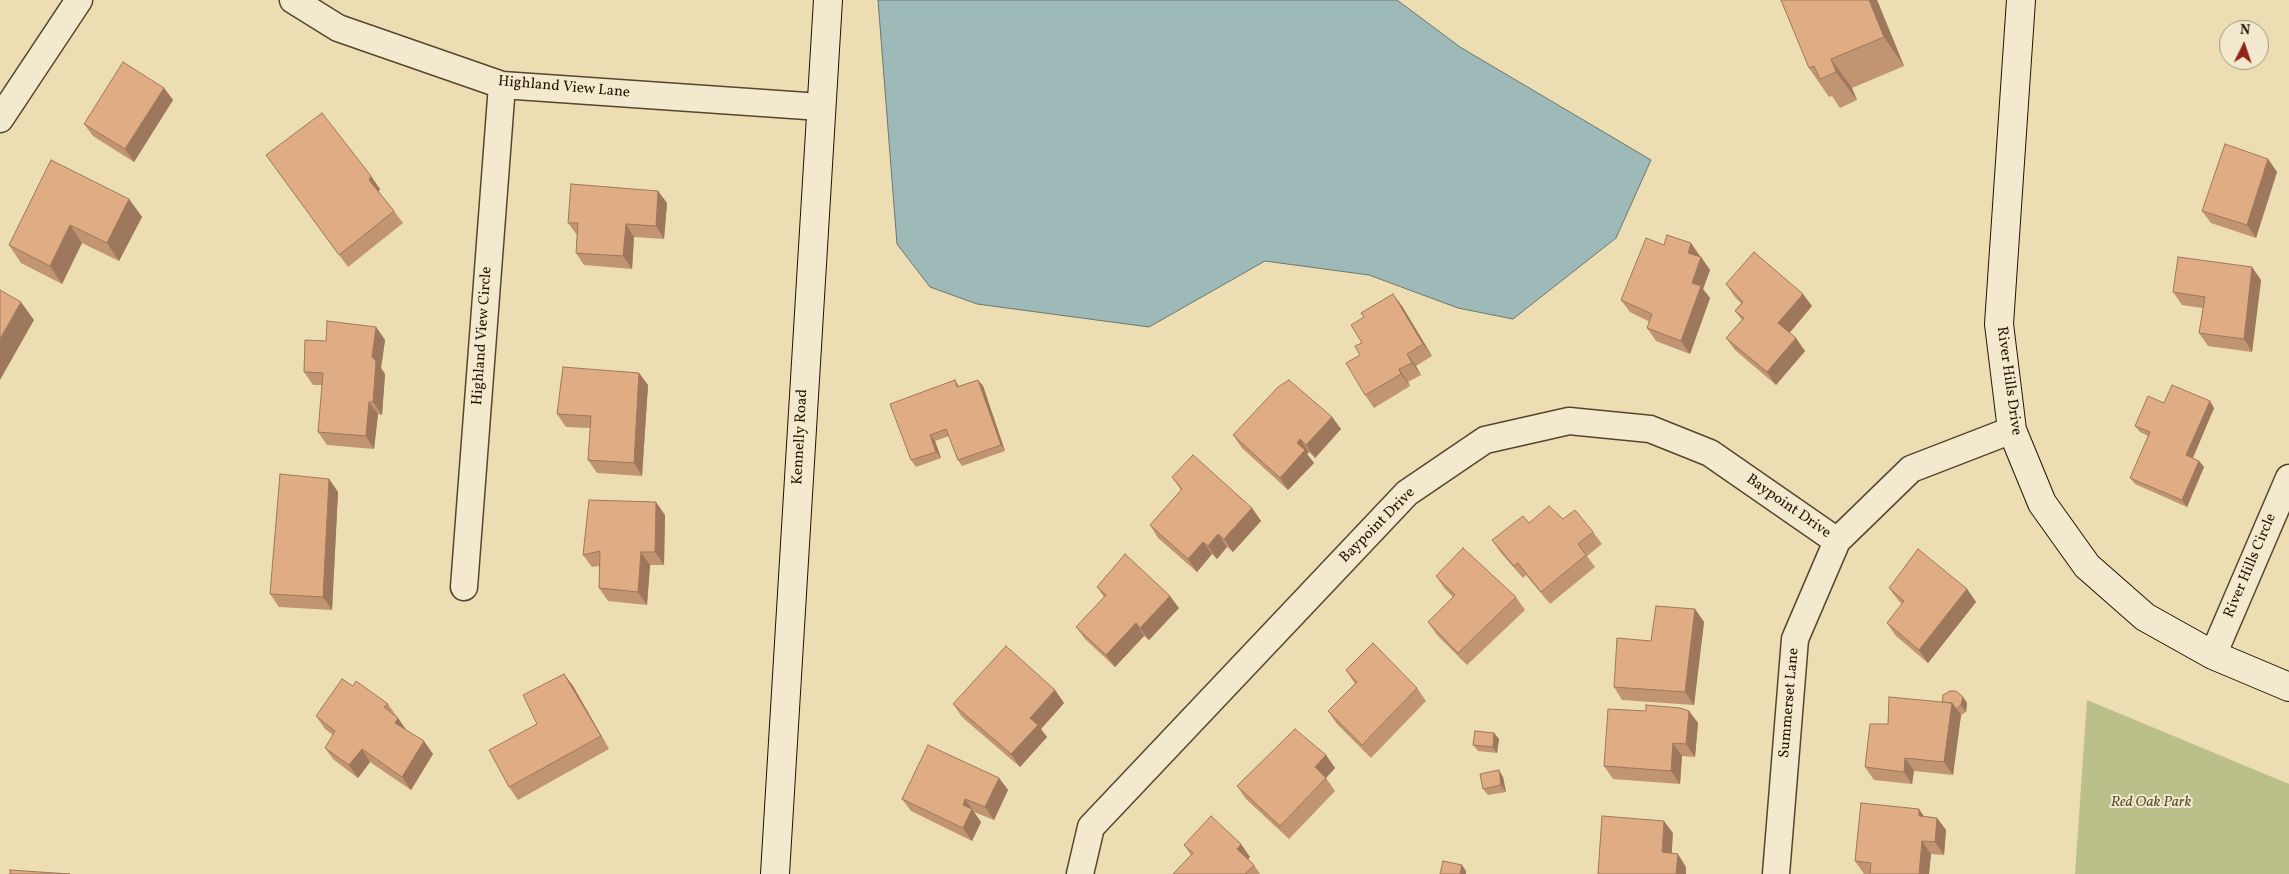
<!DOCTYPE html>
<html>
<head>
<meta charset="utf-8">
<style>
  body { margin:0 }
  #map { position:relative; width:2289px; height:874px; overflow:hidden; background:#ecddb3; font-family:Vollkorn,serif }
  canvas { display:block }
  .north { position:absolute; left:2219px; top:20px; width:50px; height:50px; box-sizing:border-box; background:#f3e9ce; border:1px solid #a0947c; border-radius:50%; rotate:4deg; font-size:14px; font-weight:700; line-height:20px; text-align:center; color:#231402 }
  .north::after { content:''; display:block; margin:auto; width:18px; height:22px; background:#8f2418; clip-path:polygon(50% 0,100% 100%,50% 72%,0 100%) }
</style>
</head>
<body>
<div id="map">
<canvas width="2289" height="874"></canvas>
<div class="north">N</div>
</div>
<script>
const c = document.querySelector('canvas').getContext('2d');
c.lineJoin = 'round';
function fillPath(path, color) { c.fillStyle = color; c.fill(path, 'evenodd'); }
const poly = rows => new Path2D(rows.map(r => 'M' + r).join(''));
function trace(path, color, width, dash) { c.strokeStyle = color; c.lineWidth = width; c.lineCap = dash ? 'butt' : 'round'; c.setLineDash(dash || []); c.stroke(path); }
function write(font, color, halo, rows, align = 'center') {
  c.font = font + ' Vollkorn,serif'; c.lineWidth = 4; c.setLineDash([]); c.textBaseline = 'middle'; c.strokeStyle = halo; c.fillStyle = color; for (const [text, x, y, turn = 0] of rows) {
    c.save(); c.translate(x, y); c.rotate((+turn || 0) * Math.PI / 180); c.textAlign = isNaN(turn) ? turn : align; if (halo) c.strokeText(text, 0, 0); c.fillText(text, 0, 0); c.restore();
  }
}
const green = poly([
  [2087,700,2289,784,2289,874,2075,874]
]);
const water = poly([
  [878,0,1397,0,1460,47,1651,160,1616,238,1513,319,1458,308,1369,275,1265,261,1149,327,977,304,930,287,897,244,878,0]
]);
const street = poly([
  [293,0,338,28,502,85,821,107],
  [0,119,79,0],
  [464,587,502,85],
  [2213,655,2289,478],
  [1080,874,1091,827,1407,493,1485,440,1569,421,1650,429,1710,453,1837,541],
  [1776,874,1795,639,1837,541,1911,469,2012,430]
]);
const secondary = poly([
  [2021,0,1999,324,2012,430,2042,503,2087,566,2145,617,2213,655,2289,687],
  [775,874,828,0]
]);
const wall = poly([
  [1877,0,1904,66,1852,88,1857,100,1840,108,1832,96,1829,97,1809,68],
  [164,88,173,100,134,162,93,136,84,124],
  [266,155,380,189,378,191,394,211,403,223,348,267],
  [2268,159,2277,172,2256,238,2211,223,2202,211],
  [658,191,667,203,664,239,634,237,632,269,584,265,576,253,577,235,568,223],
  [129,199,142,217,119,261,82,243,62,284,21,263,9,245],
  [1664,245,1700,256,1700,257,1701,257,1710,270,1703,289,1710,298,1690,354,1656,341,1647,328,1650,322,1630,312,1621,300],
  [2261,280,2252,352,2208,346,2199,333,2203,308,2182,305,2173,292],
  [1726,284,1812,306,1789,333,1805,351,1776,385,1735,350,1726,338,1742,320,1735,311,1741,303,1735,297],
  [1402,306,1432,356,1416,366,1421,375,1408,382,1410,386,1374,408,1365,395,1360,355,1362,343],
  [376,327,385,340,381,368,385,374,382,415,378,414,374,449,327,445,318,432,322,385,313,385,304,372,326,341],
  [639,373,648,385,642,476,597,473,588,460,590,428,566,427,557,414],
  [955,380,959,386,978,380,983,386,1005,451,962,466,958,460,949,436,935,441,941,458,916,467,911,460],
  [2164,403,2214,408,2193,458,2199,461,2204,467,2187,507,2135,484,2130,478,2148,436,2140,432,2135,426],
  [1332,417,1341,429,1315,458,1309,452,1307,454,1314,463,1288,490,1242,448,1233,435],
  [1172,477,1252,508,1261,521,1233,552,1227,547,1217,559,1212,554,1197,572,1158,538,1150,525,1181,490],
  [329,479,338,492,332,610,279,607,270,594],
  [665,515,664,565,650,565,647,605,608,601,599,588,600,566,592,567,583,555],
  [1563,519,1593,532,1602,544,1587,556,1595,567,1550,604,1526,575,1523,578,1501,553,1492,540,1529,523],
  [1436,576,1516,597,1525,610,1467,665,1437,635,1428,622,1453,597,1445,589],
  [1097,587,1179,608,1149,640,1144,636,1115,667,1085,639,1076,627,1104,597],
  [1889,588,1967,589,1976,602,1928,663,1896,636,1887,623,1902,604,1898,600],
  [1695,609,1704,622,1694,705,1622,700,1614,687,1651,641],
  [1346,670,1417,688,1426,701,1371,758,1337,724,1328,711,1355,684],
  [564,674,573,686,609,749,518,800,509,787,537,724],
  [353,686,388,704,406,730,433,754,411,790,370,762,358,778,334,760,325,748,333,735,325,729,316,716],
  [1055,690,1064,703,1041,729,1047,737,1020,767,962,717,953,704],
  [1963,697,1967,703,1966,712,1961,715,1953,775,1914,771,1912,784,1874,780,1865,767,1888,724,1942,702],
  [1646,711,1689,711,1698,723,1695,757,1682,756,1680,784,1613,779,1604,766],
  [1494,733,1499,739,1497,753,1478,751,1473,745],
  [1326,755,1335,768,1326,778,1335,791,1289,839,1246,799,1237,786],
  [1503,777,1506,792,1488,795,1483,789],
  [999,778,1008,790,994,820,974,812,981,822,972,841,911,811,902,799],
  [1924,816,1937,818,1946,830,1944,855,1931,854,1929,874,1864,874,1855,861],
  [1184,845,1250,857,1248,859,1254,865,1260,874,1173,874,1191,855]
]);
const shadedWall = poly([
  [1869,0,1877,0,1904,66,1884,37],
  [1831,59,1852,88,1857,100,1836,72],
  [164,88,173,100,134,162,125,149],
  [2268,159,2277,172,2256,238,2247,225],
  [371,176,380,189,378,193,369,180],
  [658,191,667,203,664,239,656,226],
  [129,199,142,217,119,261,107,243],
  [626,224,634,237,632,269,623,256],
  [70,225,82,243,62,284,50,266],
  [1691,243,1700,256,1697,265,1688,253],
  [1701,257,1710,270,1703,289,1710,298,1690,354,1681,341,1692,283],
  [2252,267,2261,280,2252,352,2244,339],
  [1393,294,1402,306,1432,356,1423,344],
  [1803,294,1812,306,1787,336,1778,323],
  [21,302,34,320,0,380,0,339],
  [376,327,385,340,381,368,385,374,382,415,373,402,372,357],
  [1796,338,1805,351,1776,385,1767,372],
  [1407,354,1416,366,1421,375,1412,363],
  [1399,369,1408,382,1410,386,1401,374],
  [639,373,648,385,642,476,634,463],
  [978,380,983,386,1005,451,1001,445],
  [2210,401,2214,408,2191,462,2186,455],
  [369,402,378,414,374,449,366,436],
  [1332,417,1341,429,1315,458,1306,445],
  [930,435,935,441,941,458,936,452],
  [1300,439,1309,452,1307,454,1314,463,1288,490,1280,478,1297,443],
  [2199,461,2204,467,2187,507,2182,500],
  [329,479,338,492,332,610,323,597],
  [656,502,665,515,664,565,655,552],
  [1252,508,1261,521,1233,552,1224,539],
  [1218,534,1227,547,1217,559,1208,546],
  [1203,542,1212,554,1197,572,1188,559],
  [641,552,650,565,647,605,638,592],
  [1967,589,1976,602,1928,663,1919,650],
  [1170,596,1179,608,1149,640,1140,628],
  [1695,609,1704,622,1694,705,1685,692],
  [1136,623,1144,636,1115,667,1106,655],
  [564,674,573,686,609,749,601,736],
  [1055,690,1064,703,1041,729,1047,737,1020,767,1011,754,1030,718],
  [1963,697,1967,703,1966,712,1961,705],
  [1952,703,1961,715,1953,775,1944,762],
  [1689,711,1698,723,1695,757,1686,744],
  [398,718,407,731,395,723],
  [1494,733,1499,739,1497,753,1493,747],
  [424,741,433,754,411,790,402,777],
  [1673,743,1682,756,1680,784,1671,771],
  [362,749,370,762,358,778,349,765],
  [1326,755,1335,768,1324,780,1315,767],
  [1905,758,1914,771,1912,784,1904,772],
  [1499,770,1503,777,1506,792,1501,785],
  [999,778,1008,790,994,820,985,807],
  [965,799,981,822,972,841,963,828,963,805],
  [1919,809,1928,822,1919,816],
  [1937,818,1946,830,1944,855,1935,842],
  [1664,821,1673,833,1671,865,1662,852],
  [1922,841,1931,854,1929,874,1919,874],
  [1241,844,1250,857,1246,862,1237,849],
  [1678,854,1686,867,1686,874,1676,874],
  [1462,865,1466,871,1466,874,1460,874]
]);
const building = poly([
  [1781,0,1869,0,1884,37,1831,59,1836,72,1820,79,1814,66,1809,68,1781,0],
  [123,62,164,88,125,149,84,124,123,62],
  [322,113,371,176,369,180,394,211,339,255,266,155,322,113],
  [2225,144,2268,159,2247,225,2202,211,2225,144],
  [51,160,129,199,107,243,70,225,50,266,9,245,51,160],
  [571,184,658,191,656,226,626,224,623,256,576,253,578,223,568,223,571,184],
  [1667,235,1691,243,1688,253,1701,257,1692,283,1701,286,1681,341,1647,328,1652,314,1621,300,1646,238,1664,245,1667,235],
  [1754,252,1803,294,1778,323,1796,338,1767,372,1726,338,1744,318,1735,311,1743,302,1726,284,1754,252],
  [2178,257,2252,267,2244,339,2199,333,2205,297,2173,292,2178,257],
  [0,290,21,302,0,339,0,290],
  [1393,294,1423,344,1407,354,1412,363,1399,369,1401,374,1365,395,1346,363,1360,355,1355,346,1362,343,1351,325,1364,317,1361,313,1393,294],
  [327,321,376,327,372,357,376,361,373,402,369,402,366,436,318,432,323,373,304,372,305,340,326,341,327,321],
  [563,367,639,373,634,463,588,460,591,416,557,414,563,367],
  [955,380,957,387,978,380,1001,445,958,460,946,429,930,435,936,452,911,460,890,404,955,380],
  [1289,380,1332,417,1306,445,1300,439,1297,443,1305,450,1280,478,1233,435,1278,387,1289,380],
  [2172,385,2210,401,2186,455,2199,461,2182,500,2130,478,2150,432,2135,426,2148,396,2164,403,2172,385],
  [1193,455,1252,508,1224,539,1218,534,1208,546,1203,542,1188,559,1150,525,1182,489,1172,477,1193,455],
  [280,474,329,479,323,597,270,594,280,474],
  [589,500,656,502,655,552,641,552,638,592,599,588,600,551,583,555,589,500],
  [1549,506,1563,519,1575,510,1593,532,1578,544,1586,555,1541,592,1518,563,1514,566,1492,540,1523,516,1529,523,1549,506],
  [1463,548,1516,597,1458,653,1428,622,1455,595,1436,576,1463,548],
  [1918,549,1967,589,1919,650,1887,623,1904,601,1889,588,1918,549],
  [1125,554,1170,596,1140,628,1136,623,1106,655,1076,627,1106,595,1097,587,1125,554],
  [1656,606,1695,609,1685,692,1614,687,1617,638,1651,641,1656,606],
  [1373,643,1417,688,1362,745,1328,711,1357,682,1346,670,1373,643],
  [1006,646,1055,690,1030,718,1038,725,1011,754,953,704,1006,646],
  [564,674,601,736,509,787,489,750,537,724,523,695,564,674],
  [342,679,353,686,356,681,388,704,384,707,398,718,395,723,424,741,402,777,362,749,349,765,325,748,335,731,316,716,342,679],
  [1950,691,1956,691,1963,697,1961,705,1956,709,1952,703,1942,702,1943,695,1950,691],
  [1889,697,1952,703,1944,762,1905,758,1904,772,1865,767,1870,724,1888,724,1889,697],
  [1646,705,1680,708,1689,711,1686,744,1673,743,1671,771,1604,766,1608,709,1646,711,1646,705],
  [1295,729,1326,755,1315,767,1326,778,1280,826,1237,786,1295,729],
  [1475,731,1494,733,1493,747,1473,745,1475,731],
  [928,745,999,778,985,807,965,799,963,805,972,809,963,828,902,799,928,745],
  [1499,770,1501,785,1483,789,1480,774,1499,770],
  [1861,803,1919,809,1919,816,1937,818,1935,842,1922,841,1919,874,1870,874,1871,863,1855,861,1861,803],
  [1211,816,1241,844,1237,849,1254,865,1245,874,1173,874,1193,853,1184,845,1211,816],
  [1602,816,1664,821,1662,852,1678,854,1676,874,1598,874,1602,816],
  [1443,861,1462,865,1460,874,1440,874,1443,861],
  [10,870,70,874,10,874,10,870]
]);
const streetNames = [
  ["Highland View Lane",564,88,5],
  ["Highland View Circle",483,336,-86],
  ["River Hills Drive",2008,381,82],
  ["Kennelly Road",801,437,-87],
  ["Baypoint Drive",1788,507,35],
  ["Baypoint Drive",1378,526,-45],
  ["River Hills Circle",2251,566,-67],
  ["Summerset Lane",1790,703,-85]
];
const parkNames = [
  ["Red Oak Park",2151,803]
];
fillPath(green, '#bbc08a');
fillPath(water, '#9db9b8');
trace(water, '#6c776f', 1);
trace(street, '#55462e', 29);
trace(secondary, '#231402', 30);
trace(street, '#f3e9ce', 26);
trace(secondary, '#f3e9ce', 28);
fillPath(wall, '#c19472');
fillPath(shadedWall, '#9d785c');
fillPath(building, '#e0ac84');
trace(building, '#9d785c', 1);
write('15px', '#231402', '#f3e9ce', streetNames);
write('italic 15px', '#585032', '#f3e9ce', parkNames);
</script>
</body>
</html>
